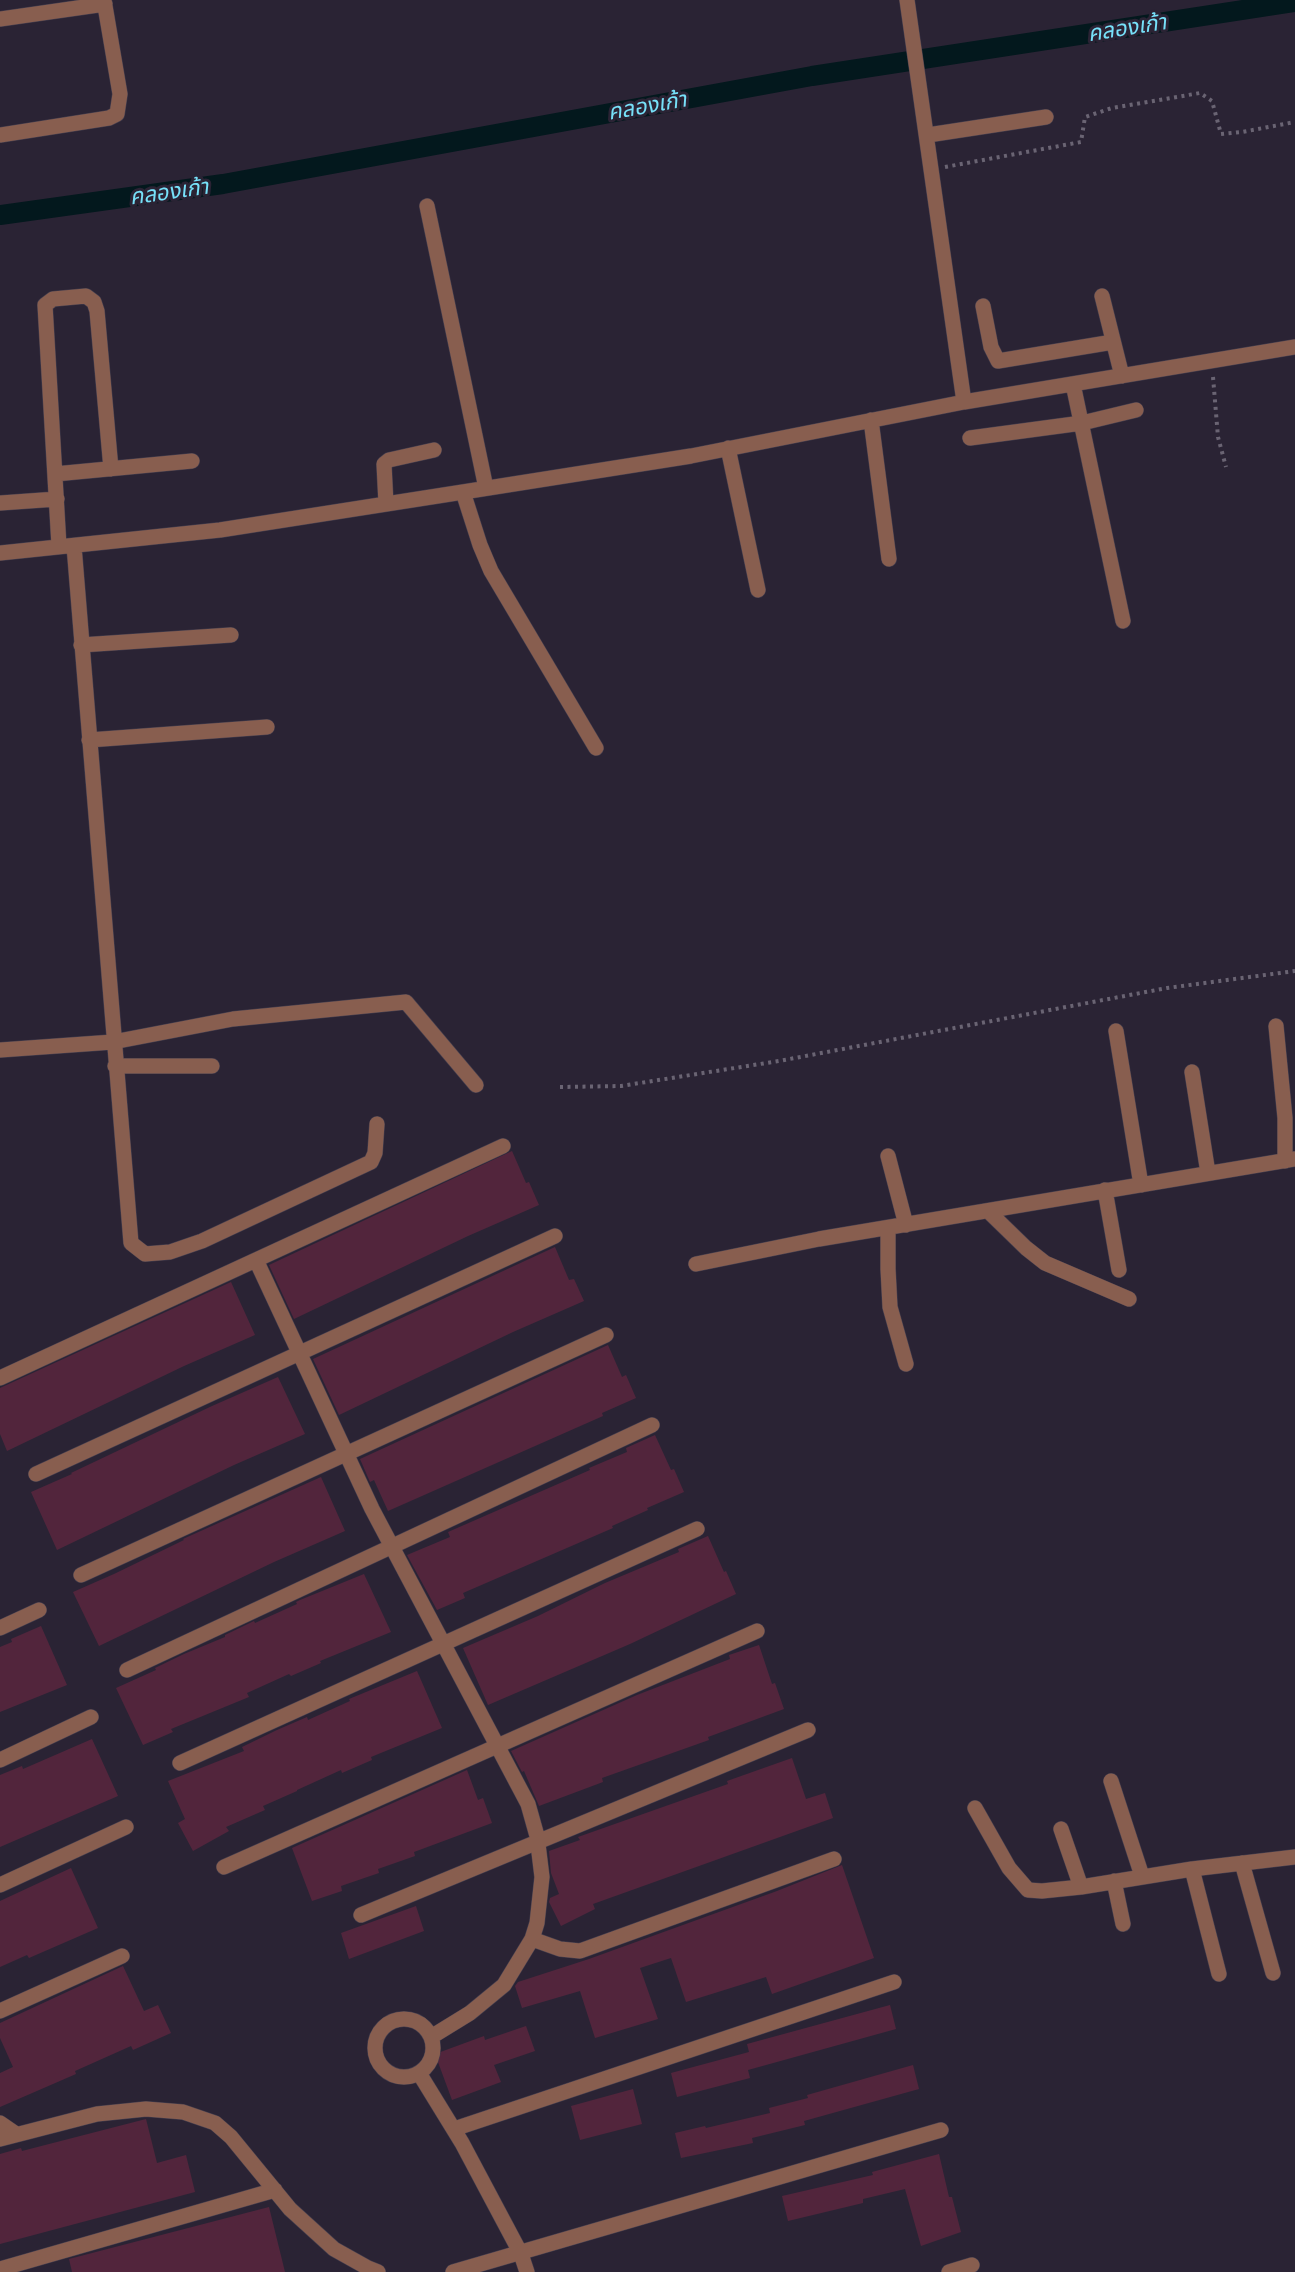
<!DOCTYPE html>
<html>
<head>
<meta charset="utf-8">
<style>
  body { margin:0 }
  canvas { display:block; background:#2a2334 }
</style>
</head>
<body>
<canvas width="1295" height="2272"></canvas>
<script>
const c = document.querySelector('canvas').getContext('2d');
c.lineJoin = 'round';
const poly = rows => new Path2D(rows.map(r => 'M' + r).join(''));
function trace(path, color, width, dash) { c.strokeStyle = color; c.lineWidth = width; c.lineCap = dash ? 'butt' : 'round'; c.setLineDash(dash || []); c.stroke(path); }
function fillPath(path, color) { c.fillStyle = color; c.fill(path, 'evenodd'); }
function write(font, color, halo, rows, align = 'center') {
  c.font = font + ' Lato,"Noto Sans Thai",sans-serif'; c.lineWidth = 6; c.setLineDash([]); c.textBaseline = 'middle'; c.strokeStyle = halo; c.fillStyle = color; for (const [text, x, y, turn = 0] of rows) {
    c.save(); c.translate(x, y); c.rotate((+turn || 0) * Math.PI / 180); c.textAlign = isNaN(turn) ? turn : align; if (halo) c.strokeText(text, 0, 0); c.fillText(text, 0, 0); c.restore();
  }
}
const canal = poly([
  [0,215,223,184,812,76,1295,2]
]);
const building = poly([
  [512,1151,526,1183,529,1182,539,1205,468,1236,294,1319,269,1265],
  [555,1247,569,1280,574,1279,584,1301,513,1332,339,1415,313,1359],
  [231,1282,255,1335,184,1366,7,1451,0,1434,0,1388],
  [608,1345,622,1377,626,1375,636,1398,602,1413,603,1416,388,1511,374,1480,370,1482,360,1459],
  [278,1377,305,1434,234,1465,57,1550,31,1492,72,1474,71,1473,212,1406],
  [655,1435,671,1470,674,1469,684,1492,647,1508,648,1510,612,1526,613,1528,463,1593,465,1598,437,1610,407,1555,450,1537,448,1532,590,1470,589,1468,627,1452,626,1448],
  [321,1477,345,1531,274,1562,99,1646,73,1592,114,1574,184,1540,183,1539],
  [708,1536,724,1572,726,1571,736,1594,630,1644,488,1705,463,1648,538,1616,605,1583,679,1552,678,1549],
  [364,1574,391,1632,320,1661,321,1663,291,1676,289,1674,247,1693,249,1697,171,1729,173,1732,143,1745,116,1688,156,1670,155,1668,184,1654,225,1637,225,1635,254,1621,255,1623,297,1604,296,1602,300,1600],
  [41,1626,67,1685,0,1712,0,1647,12,1642,11,1639],
  [759,1645,772,1684,775,1683,784,1709,708,1737,709,1740,602,1778,603,1782,539,1806,524,1771,522,1772,511,1751,637,1695,730,1659,729,1655],
  [417,1671,442,1728,371,1757,372,1760,342,1773,341,1770,297,1790,297,1791,263,1806,265,1810,226,1827,229,1831,193,1851,178,1823,185,1819,168,1781,244,1751,242,1747,277,1730,307,1717,308,1720,350,1701,349,1699],
  [92,1739,118,1796,0,1847,0,1775,22,1766,23,1769],
  [792,1758,806,1799,825,1793,833,1818,593,1904,595,1909,561,1926,549,1902,550,1898,559,1894,551,1873,549,1851,580,1840,578,1837,728,1784,727,1781],
  [467,1770,478,1800,483,1798,492,1823,414,1852,415,1856,378,1869,379,1873,341,1886,342,1891,312,1901,292,1848],
  [842,1865,874,1958,772,1994,766,1977,686,2002,671,1958,640,1968,658,2019,595,2038,580,1991,522,2008,515,1986,518,1982,589,1959,777,1891],
  [71,1868,98,1928,29,1958,27,1955,0,1967,0,1901],
  [416,1906,424,1931,349,1959,341,1933],
  [123,1966,144,2011,158,2005,171,2033,133,2050,131,2046,75,2071,76,2074,0,2107,0,2073,13,2067,0,2038,0,2023],
  [890,2005,896,2029,748,2070,750,2078,677,2097,671,2073,749,2052,747,2044],
  [526,2026,535,2051,494,2065,501,2082,452,2100,435,2054,484,2036,485,2040],
  [913,2065,919,2089,804,2121,805,2125,752,2138,753,2143,681,2158,675,2133,705,2126,706,2128,770,2113,769,2108,808,2098,807,2095],
  [633,2089,642,2124,580,2140,571,2106],
  [146,2119,157,2163,186,2155,195,2192,0,2244,0,2154,21,2148,22,2151],
  [939,2154,949,2197,952,2197,961,2232,921,2246,905,2189,863,2199,863,2203,788,2221,782,2196,873,2175,872,2172],
  [269,2207,285,2272,72,2272,69,2259]
]);
const path = poly([
  [945,167,1081,142,1085,117,1112,108,1200,93,1212,101,1221,134,1242,132,1295,122],
  [1213,377,1218,437,1226,467],
  [560,1087,621,1086,779,1061,1167,988,1295,971]
]);
const minor = poly([
  [907,0,964,402],
  [0,19,105,4],
  [0,135,109,118,117,114,120,94,104,0],
  [928,135,1046,117],
  [427,206,486,488],
  [1102,296,1122,376],
  [983,306,991,347,998,361,1113,342],
  [1073,384,1123,621],
  [871,420,889,559],
  [970,438,1082,423,1136,410],
  [728,448,758,590],
  [55,474,192,461],
  [463,492,480,545,491,571,596,748],
  [0,503,57,499],
  [386,504,384,464,389,460,434,450],
  [59,546,45,305,53,299,86,296,94,302,97,311,111,469],
  [74,546,131,1243,145,1254,170,1252,202,1241,371,1162,375,1153,377,1124],
  [0,553,220,530,463,492,691,456,964,402,1295,347],
  [81,645,231,635],
  [89,740,267,727],
  [1276,1026,1285,1118,1285,1161],
  [1116,1031,1141,1185],
  [0,1050,113,1042,233,1019,406,1002,476,1085],
  [115,1066,212,1066],
  [1192,1072,1208,1173],
  [888,1156,906,1225],
  [1105,1190,1119,1270],
  [988,1211,1026,1248,1045,1263,1129,1299],
  [888,1228,888,1269,890,1307,906,1364],
  [256,1260,372,1509,528,1804,537,1836,542,1877,537,1923,532,1939,504,1985,470,2013,431,2037],
  [696,1264,819,1239,1295,1159],
  [0,1378,503,1146],
  [36,1474,555,1236],
  [81,1575,606,1335],
  [0,1628,39,1610],
  [127,1670,652,1425],
  [0,1760,91,1717],
  [180,1763,697,1529],
  [1111,1781,1142,1876],
  [975,1808,1009,1868,1028,1890,1042,1891,1081,1887,1192,1869,1295,1857],
  [1061,1829,1081,1887],
  [1242,1863,1273,1973],
  [224,1867,757,1631],
  [1192,1869,1219,1974],
  [1114,1881,1123,1924],
  [0,1885,126,1827],
  [361,1915,808,1730],
  [532,1939,560,1949,580,1951,834,1859],
  [0,2011,122,1956],
  '375 2048a29 29 0 1 1 58 0a29 29 0 1 1-58 0Z',
  [419,2073,462,2143,521,2254,527,2272],
  [0,2123,16,2134],
  [454,2129,894,1982],
  [0,2139,97,2114,146,2109,183,2112,215,2123,231,2137,290,2209,334,2249,368,2268,378,2272],
  [0,2269,275,2190],
  [453,2272,941,2130],
  [949,2272,972,2265]
]);
const waterNames = [
  ["คลองเก้า",1127,28,-9],
  ["คลองเก้า",647,106,-10],
  ["คลองเก้า",169,192,-8]
];
trace(canal, '#03181d', 20);
fillPath(building, '#52253c');
trace(minor, '#453f4f', 16);
trace(path, '#6a6473', 4, [3, 4.5]);
trace(minor, '#885e4f', 15);
write('italic 22px', '#77e1f9', '#2a2334', waterNames);
</script>
</body>
</html>
